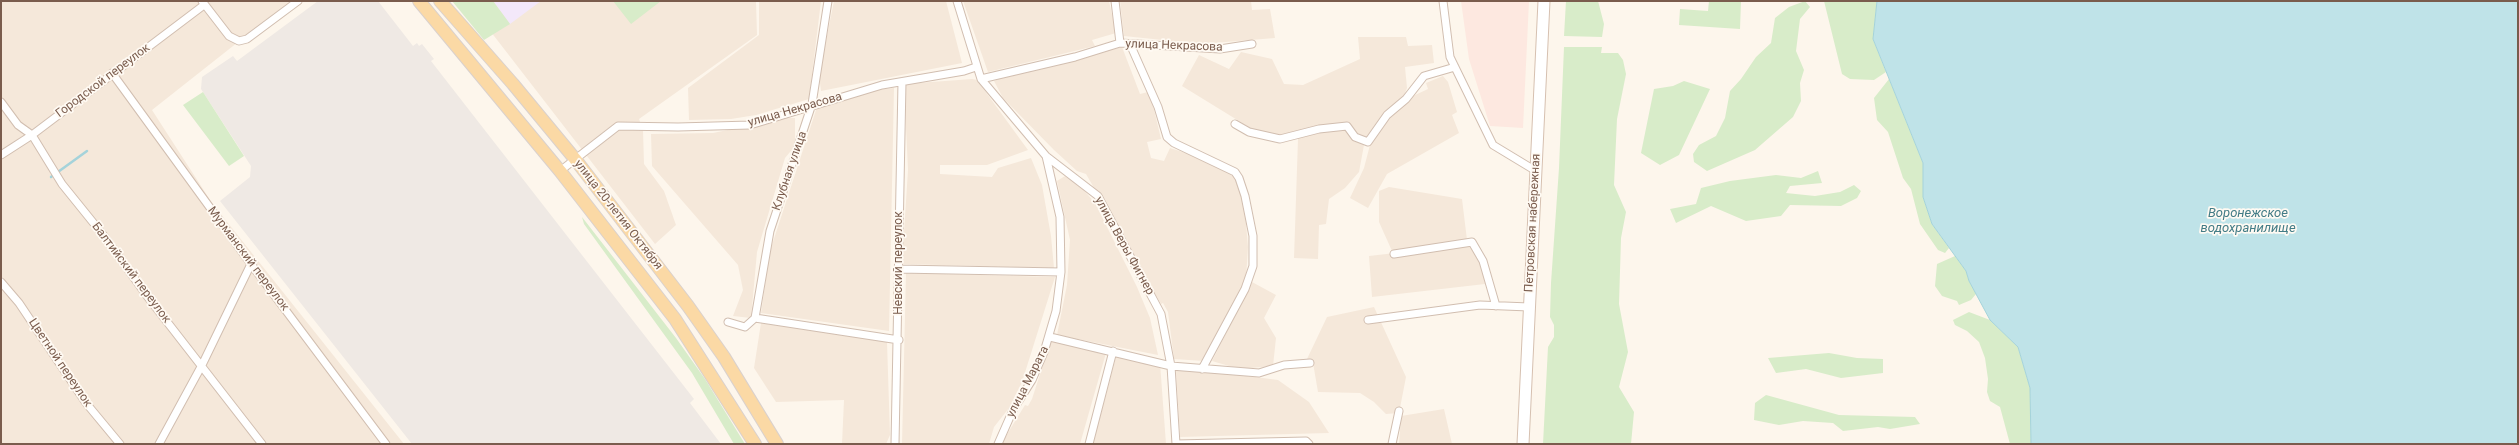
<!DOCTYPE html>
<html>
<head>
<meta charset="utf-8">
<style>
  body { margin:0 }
  #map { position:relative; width:2519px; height:445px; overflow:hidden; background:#fdf6ec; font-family:Roboto,sans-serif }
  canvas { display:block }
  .frame { position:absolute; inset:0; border:2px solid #7a5c4d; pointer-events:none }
</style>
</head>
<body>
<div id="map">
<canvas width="2519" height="445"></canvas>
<div class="frame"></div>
</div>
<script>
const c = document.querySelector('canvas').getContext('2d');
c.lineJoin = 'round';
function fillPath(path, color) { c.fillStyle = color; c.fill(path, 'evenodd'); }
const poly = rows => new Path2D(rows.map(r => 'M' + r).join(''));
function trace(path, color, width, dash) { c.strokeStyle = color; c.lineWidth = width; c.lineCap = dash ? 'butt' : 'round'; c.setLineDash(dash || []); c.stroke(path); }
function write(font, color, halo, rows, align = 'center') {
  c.font = font + ' Roboto,sans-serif'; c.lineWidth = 3.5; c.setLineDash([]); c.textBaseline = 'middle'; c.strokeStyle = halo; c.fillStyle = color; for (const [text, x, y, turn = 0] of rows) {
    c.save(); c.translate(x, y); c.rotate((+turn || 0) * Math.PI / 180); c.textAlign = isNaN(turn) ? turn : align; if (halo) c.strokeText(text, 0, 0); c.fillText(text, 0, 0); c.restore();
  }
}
const residential = poly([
  [1,1,290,1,152,110,212,203,404,444,1,444],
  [467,1,756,1,757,35,639,119,643,130,644,164,664,191,676,225,655,244],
  [759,1,821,1,809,99,756,115,731,119,689,120,688,88,759,35],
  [834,1,946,1,962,63,821,91,819,75],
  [963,1,1109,1,1116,33,1092,40,1095,46,988,72],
  [1120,1,1251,1,1252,10,1270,9,1275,38,1201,44,1124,36],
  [1358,37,1406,37,1408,46,1432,45,1434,63,1405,67,1407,88,1403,98,1385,112,1373,131,1364,145,1359,172,1345,188,1329,199,1326,224,1319,225,1318,259,1294,258,1298,139,1265,137,1182,86,1199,55,1229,69,1241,52,1272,59,1284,84,1303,85,1360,59],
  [1122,47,1140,94,1148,92,1152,101,1161,139,1147,142,1151,158,1164,161,1170,148,1214,162,1238,180,1245,212,1248,247,1246,279,1204,361,1174,359,1168,312,1163,303,1161,304,1086,174,1077,171,1054,150,1003,98,994,81,1011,74,1038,70],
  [1443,76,1448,82,1457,112,1452,115,1459,133,1387,174,1368,208,1350,198,1364,168,1371,141,1394,112,1408,102,1413,96,1428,89,1426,83],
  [972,79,977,80,1028,150,987,165,940,165,940,174,992,177,998,168,1031,158,1042,185,1051,236,1054,268,902,264,908,170,904,84],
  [894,88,889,331,761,313,770,251,817,107,864,91],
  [785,118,795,118,795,146,785,158,757,252,751,318,733,316,743,290,738,265,652,166,651,134,713,133],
  [1065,176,1082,188,1095,203,1137,287,1150,318,1158,355,1057,335,1067,285,1070,240,1057,181],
  [1389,187,1462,199,1467,240,1392,251,1379,222,1379,191],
  [1473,244,1481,249,1485,284,1372,297,1369,256],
  [906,273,1055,277,1022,382,1009,408,994,427,989,444,902,444],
  [1252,282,1276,295,1264,318,1276,338,1273,366,1239,369,1212,361],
  [1374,307,1406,377,1399,413,1386,414,1374,402,1360,393,1318,392,1313,363,1307,359,1327,317],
  [761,323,887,342,890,435,886,444,842,444,844,400,776,402,754,368],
  [1051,340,1106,353,1080,444,1001,444,1025,405,1028,406,1032,399],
  [1117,353,1160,363,1166,444,1093,444],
  [1176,371,1209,371,1278,380,1309,402,1329,433,1180,437],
  [1444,409,1452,444,1399,444,1401,416]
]);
const commercial = poly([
  [1461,1,1529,1,1523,128,1490,126,1469,59]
]);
const industrial = poly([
  [318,1,378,1,413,46,417,43,419,46,422,44,434,59,431,61,694,399,690,403,721,444,412,444,220,201,250,177,251,166,201,89,202,77,233,56,237,61]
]);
const education = poly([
  [493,1,541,1,510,24]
]);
const green = poly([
  [452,1,493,1,510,24,484,40],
  [613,1,661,1,631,24],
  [1566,1,1598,1,1604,24,1602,37,1564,36],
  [1709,1,1741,1,1740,29,1679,25,1680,9,1708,11],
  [1805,1,1810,7,1800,19,1796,51,1804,70,1800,83,1801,101,1793,117,1755,150,1707,171,1694,162,1693,154,1699,145,1716,136,1725,118,1730,91,1741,79,1756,57,1771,43,1775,18,1789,7],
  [1824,1,1877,1,1873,39,1886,72,1874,80,1850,79,1842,74],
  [1564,47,1602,47,1601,53,1618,53,1623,60,1626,74,1617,119,1614,185,1626,212,1621,238,1619,304,1628,352,1619,387,1634,412,1631,444,1543,444,1548,347,1554,337,1554,325,1550,317,1551,283,1559,168],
  [1889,79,1923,163,1923,197,1932,224,1949,248,1945,253,1938,250,1920,224,1911,189,1903,178,1888,132,1877,120,1874,98],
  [1684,81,1710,89,1679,155,1660,165,1641,153,1654,89,1673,86],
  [203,92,244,156,229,166,183,105],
  [1818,171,1822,183,1790,186,1786,193,1815,196,1840,192,1854,185,1861,191,1857,198,1841,206,1790,205,1781,216,1746,221,1711,206,1676,223,1670,209,1696,204,1701,188,1730,181,1776,175,1801,178],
  [582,217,676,338,705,379,745,444,734,444,692,373,584,224],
  [1955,256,1966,271,1969,281,1976,294,1971,300,1959,305,1957,301,1942,296,1935,286,1937,264],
  [1969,312,1990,320,2018,347,2030,388,2031,444,2010,444,2000,407,1990,401,1987,392,1988,379,1985,358,1979,342,1967,331,1955,325,1953,320],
  [1829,353,1857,358,1883,359,1883,373,1841,378,1806,369,1776,373,1768,358],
  [1766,395,1839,415,1915,417,1920,424,1890,429,1878,427,1843,431,1833,423,1803,421,1779,425,1754,420,1755,403]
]);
const water = poly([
  [1877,1,2518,1,2518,444,2031,444,2030,388,2018,347,1990,320,1969,281,1966,271,1932,224,1923,197,1923,163,1873,39,1877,1]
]);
const stream = poly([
  [51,177,87,151]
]);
const minor = poly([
  [202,1,229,36,239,41,247,39,298,1],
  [957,1,981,79,1046,156,1098,196,1161,314,1171,366,1176,444],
  [1115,1,1120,43],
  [1443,1,1450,57,1493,145,1536,171],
  [1130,44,1158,107,1167,137,1174,143,1235,172,1239,178,1245,196,1253,236,1253,266,1245,289,1202,369],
  [112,73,251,264,386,444],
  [981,79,1075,57,1120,43,1220,49,1252,44],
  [1,102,18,125,32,135,62,184,104,236,147,296,262,444],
  [1235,124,1249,132,1280,139,1319,129,1347,126,1355,137,1368,142,1387,115,1406,99,1424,76,1455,67],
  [1,155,32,135,204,5],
  [560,171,618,126,678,127,750,125,882,85,964,71,976,67],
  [1394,254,1472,242,1483,261,1496,306],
  [898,269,1061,272],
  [1,282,19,303,86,403,120,444],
  [755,318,899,340],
  [1368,320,1480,305,1529,307],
  [728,322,745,327,755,318,770,231,812,104,828,1],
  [1050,337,1171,366,1259,373,1284,365,1310,363],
  [159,444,202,365,251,264],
  [895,444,902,82],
  [998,444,1013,410,1032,380,1044,352,1056,311,1061,272,1060,217,1046,156],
  [1089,444,1113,351],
  [1176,444,1306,441,1309,444],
  [1392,444,1399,411]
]);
const secondary = poly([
  [1523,444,1544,1]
]);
const primary = poly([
  [419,1,560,171,675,319,755,444],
  [440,1,513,84,575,159,688,306,724,357,777,444]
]);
const streetNames = [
  ["улица Некрасова",1174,46,2],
  ["Городской переулок",103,81,-37],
  ["улица Некрасова",795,110,-16],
  ["Клубная улица",790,171,-71],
  ["улица 20-летия Октября",618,215,52],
  ["Петровская набережная",1533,223,-87],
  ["улица Веры Фигнер",1124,246,61],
  ["Мурманский переулок",248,259,53],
  ["Невский переулок",899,263,-90],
  ["Балтийский переулок",131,273,53],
  ["Цветной переулок",60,363,56],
  ["улица Марата",1028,382,-63]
];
const waterNames = [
  ["Воронежское",2248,214],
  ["водохранилище",2248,229]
];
fillPath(residential, '#f5e8da');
fillPath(commercial, '#fde8e0');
fillPath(industrial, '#efe9e4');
fillPath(education, '#f3e8fa');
fillPath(green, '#d8ecc9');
fillPath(water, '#bfe3e8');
trace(water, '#a5d3da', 1);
trace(stream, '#a5d3da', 2.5);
trace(minor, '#d1beb0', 9);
trace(secondary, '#d6c0b0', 13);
trace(primary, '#dad1cd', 14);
trace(minor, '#fff', 7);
trace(secondary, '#fff', 11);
trace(primary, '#fbd9a5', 12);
write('12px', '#7a5c4d', '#fffaf3', streetNames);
write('italic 13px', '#437c86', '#fffaf3', waterNames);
</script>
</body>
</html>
